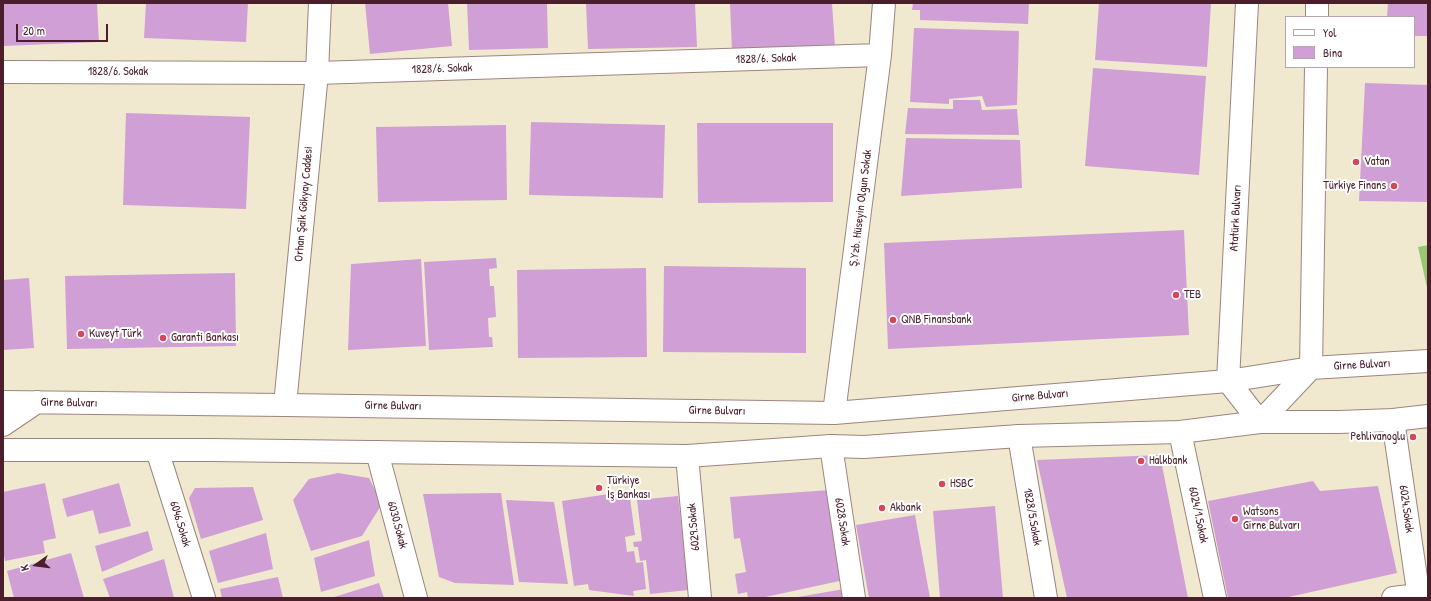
<!DOCTYPE html>
<html>
<head>
<meta charset="utf-8">
<style>
  body { margin:0 }
  #map { position:relative; width:1431px; height:601px; overflow:hidden; background:#f0e9d0; font-family:"Patrick Hand",sans-serif }
  canvas { display:block }
  .frame { position:absolute; inset:0; border:4px solid #4a1f2b; pointer-events:none }
  .legend { position:absolute; left:1285px; top:16px; width:130px; height:52px; box-sizing:border-box; background:#fff; border:1px solid #b7a5aa; margin:0; padding:5px 7px; list-style:none; font-size:12px; color:#4a1f2b }
  .legend li { display:flex; align-items:center; gap:8px; height:20px }
  .legend b { width:20px; border:1px solid #b7a5aa }
  .north { position:absolute; left:16px; top:545px; width:40px; height:40px; -webkit-text-stroke:3px #fff; paint-order:stroke; rotate:256deg; font-size:11px; font-weight:700; line-height:16px; text-align:center; color:#4a1f2b }
  .north::after { content:''; display:block; margin:auto; width:14px; height:18px; background:#4a1f2b; clip-path:polygon(50% 0,100% 100%,50% 72%,0 100%) }
  .scale { position:absolute; left:16px; top:24px; width:92px; height:18px; box-sizing:border-box; border:2px solid #4a1f2b; border-top:0; padding-left:5px; font-size:12px; line-height:14px; white-space:nowrap; color:#4a1f2b; -webkit-text-stroke:3px #fff; paint-order:stroke }
</style>
</head>
<body>
<div id="map">
<canvas width="1431" height="601"></canvas>
<div class="frame"></div>
<ul class="legend">
<li><b style="height:5px;background:#fff"></b>Yol</li>
<li><b style="height:11px;background:#d09fd6"></b>Bina</li>
</ul>
<div class="north">K</div>
<div class="scale">20 m</div>
</div>
<script>
const c = document.querySelector('canvas').getContext('2d');
c.lineJoin = 'round';
function fillPath(path, color) { c.fillStyle = color; c.fill(path, 'evenodd'); }
const poly = rows => new Path2D(rows.map(r => 'M' + r).join(''));
function trace(path, color, width, dash) { c.strokeStyle = color; c.lineWidth = width; c.lineCap = dash ? 'butt' : 'round'; c.setLineDash(dash || []); c.stroke(path); }
function write(font, color, halo, rows, align = 'center') {
  c.font = font + ' "Patrick Hand",sans-serif'; c.lineWidth = 4; c.setLineDash([]); c.textBaseline = 'middle'; c.strokeStyle = halo; c.fillStyle = color; for (const [text, x, y, turn = 0] of rows) {
    c.save(); c.translate(x, y); c.rotate((+turn || 0) * Math.PI / 180); c.textAlign = isNaN(turn) ? turn : align; if (halo) c.strokeText(text, 0, 0); c.fillText(text, 0, 0); c.restore();
  }
}
const green = poly([
  [1428,245,1428,292,1418,247]
]);
const building = poly([
  [3,3,97,3,99,42,3,46],
  [146,3,248,3,246,42,144,38],
  [365,3,448,3,452,46,370,54],
  [467,3,547,3,548,48,469,50],
  [586,3,695,3,697,47,588,49],
  [730,3,832,3,835,47,732,52],
  [913,3,1029,3,1028,24,920,20,920,10,912,10],
  [1099,3,1211,3,1207,67,1095,60],
  [1388,3,1428,3,1428,36,1414,36,1414,17,1387,17],
  [914,28,1019,31,1017,105,986,107,982,96,949,99,949,104,910,102],
  [1093,68,1206,76,1199,175,1085,166],
  [1365,83,1428,85,1428,202,1359,201],
  [953,100,980,100,982,110,1017,109,1019,135,905,134,908,108,953,109],
  [126,113,250,117,246,209,123,205],
  [531,122,665,125,663,198,529,195],
  [697,123,833,123,833,202,698,203],
  [506,125,507,200,378,202,376,127],
  [906,138,1020,140,1022,188,901,196],
  [1184,230,1189,335,888,349,884,243],
  [496,258,497,268,489,269,490,286,494,286,496,317,488,318,489,337,492,337,493,347,429,350,424,262],
  [421,259,426,346,348,350,351,264],
  [664,266,806,268,806,353,663,352],
  [646,268,647,357,518,358,517,270],
  [235,273,236,346,67,349,65,276],
  [29,278,34,348,3,350,3,280],
  [1160,455,1188,598,1067,598,1037,460],
  [338,473,369,478,382,504,362,536,311,551,293,500,309,479],
  [1313,481,1320,491,1378,486,1397,573,1284,598,1228,598,1208,501],
  [45,483,56,538,43,541,45,553,5,561,3,551,3,492],
  [119,483,131,526,99,534,93,510,67,517,62,499],
  [253,487,263,520,201,539,189,498,195,488],
  [830,490,844,580,761,598,748,598,747,592,738,594,735,574,746,572,740,538,734,539,730,497],
  [629,491,635,535,625,537,627,552,634,551,636,563,643,562,646,589,633,591,634,596,589,590,588,584,574,586,562,501],
  [501,493,514,585,455,583,439,577,423,494],
  [678,496,689,590,650,594,646,560,640,561,638,547,634,547,633,542,642,541,637,500],
  [506,500,554,502,568,584,519,582],
  [995,506,1003,598,940,598,933,511],
  [915,515,930,598,869,598,856,525],
  [148,531,153,550,102,572,95,546],
  [266,533,273,569,218,583,209,551],
  [369,540,375,576,321,592,314,558],
  [71,553,84,598,14,598,7,571],
  [164,559,174,598,110,598,103,579],
  [278,577,283,598,222,598,220,589],
  [379,583,384,598,331,598],
  [844,589,846,598,798,598,798,597]
]);
const minor = poly([
  [3,72,317,73,880,55],
  [834,413,880,55,884,3],
  [1393,420,1419,598],
  [1180,432,1215,598],
  [1019,436,1046,598],
  [831,446,854,598],
  [157,450,204,598],
  [377,452,416,598],
  [687,456,700,598],
  [1393,598,1418,595]
]);
const tertiary = poly([
  [285,405,317,73,320,3]
]);
const secondary = poly([
  [1247,3,1228,381,1260,422],
  [1317,17,1317,3],
  [1311,368,1316,67]
]);
const primary = poly([
  [3,402,285,405,834,413,1228,381,1311,368,1428,361],
  [1260,422,1311,368],
  [3,425,37,402],
  [3,450,211,450,687,456,831,446,864,447,1019,436,1180,432,1260,422,1339,422,1393,420,1428,416]
]);
const markers = [
  [1356,162,4,"#d1495b"],
  [1394,186,4,"#d1495b"],
  [1176,295,4,"#d1495b"],
  [893,320,4,"#d1495b"],
  [81,334,4,"#d1495b"],
  [163,338,4,"#d1495b"],
  [1413,437,4,"#d1495b"],
  [1141,461,4,"#d1495b"],
  [942,484,4,"#d1495b"],
  [599,488,4,"#d1495b"],
  [882,508,4,"#d1495b"],
  [1235,519,4,"#d1495b"]
];
const streetNames = [
  ["1828/6. Sokak",766,59,-2],
  ["1828/6. Sokak",442,69,-2],
  ["1828/6. Sokak",118,72],
  ["Orhan Şaik Gökyay Caddesi",304,204,-85],
  ["Ş.Yzb. Hüseyin Olgun Sokak",861,208,-83],
  ["Atatürk Bulvarı",1236,218,-87],
  ["Girne Bulvarı",1362,365,-3],
  ["Girne Bulvarı",1040,396,-5],
  ["Girne Bulvarı",69,403,1],
  ["Girne Bulvarı",393,406,1],
  ["Girne Bulvarı",717,411,1],
  ["6024.Sokak",1406,509,82],
  ["6024/1.Sokak",1198,515,78],
  ["1828/5.Sokak",1032,517,80],
  ["6028.Sokak",842,522,81],
  ["6046.Sokak",180,524,73],
  ["6030.Sokak",397,525,75],
  ["6029.Sokak",694,527,-95]
];
const poiNames = [
  ["Vatan",1364,162],
  ["Türkiye Finans",1386,186,"right"],
  ["TEB",1184,295],
  ["QNB Finansbank",901,320],
  ["Kuveyt Türk",89,334],
  ["Garanti Bankası",171,338],
  ["Pehlivanoglu",1405,437,"right"],
  ["Halkbank",1149,461],
  ["Türkiye",607,481],
  ["İş Bankası",607,495],
  ["HSBC",950,484],
  ["Akbank",890,508],
  ["Watsons",1243,512],
  ["Girne Bulvarı",1243,526]
];
fillPath(green, '#9ac775');
fillPath(building, '#d09fd6');
trace(minor, '#9d847e', 24);
trace(tertiary, '#9d847e', 24);
trace(secondary, '#9d847e', 24);
trace(primary, '#9d847e', 24);
trace(minor, '#fff', 22);
trace(tertiary, '#fff', 22);
trace(secondary, '#fff', 22);
trace(primary, '#fff', 22);
for (const [x, y, r, color] of markers) { const dot = new Path2D(); dot.arc(x, y, r, 0, 2 * Math.PI); c.fillStyle = color; c.fill(dot); trace(dot, '#fff', 1.5); }
write('12px', '#4a1f2b', '#fff', streetNames);
write('12px', '#4a1f2b', '#fff', poiNames, 'left');
</script>
</body>
</html>
